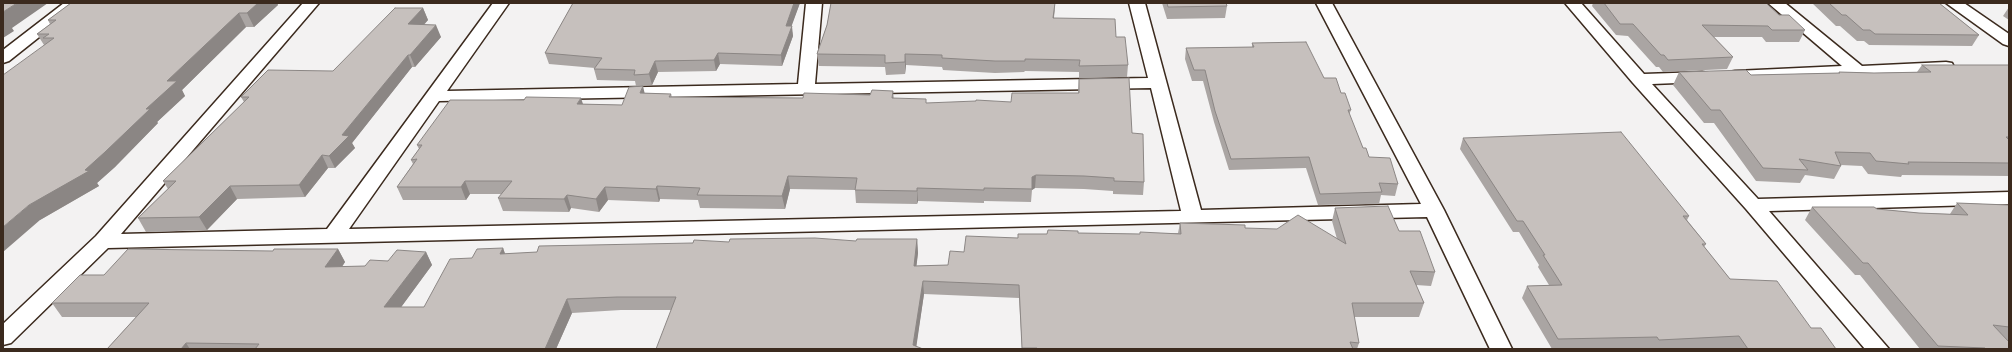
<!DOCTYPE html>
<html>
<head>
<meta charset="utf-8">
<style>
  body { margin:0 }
  #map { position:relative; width:2012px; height:352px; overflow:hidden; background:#f3f2f2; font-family:"Gochi Hand",sans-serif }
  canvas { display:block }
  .frame { position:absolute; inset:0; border:4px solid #3b2a1e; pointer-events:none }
</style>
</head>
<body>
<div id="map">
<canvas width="2012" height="352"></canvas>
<div class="frame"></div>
</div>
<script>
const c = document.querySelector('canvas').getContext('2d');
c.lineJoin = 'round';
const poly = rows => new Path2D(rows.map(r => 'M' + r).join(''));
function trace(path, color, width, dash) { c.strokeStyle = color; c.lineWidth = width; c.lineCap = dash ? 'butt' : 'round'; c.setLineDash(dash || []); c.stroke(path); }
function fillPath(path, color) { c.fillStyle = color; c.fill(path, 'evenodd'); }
const minor = poly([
  [64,3,82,3,9,61,3,63,3,50,64,3],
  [303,3,319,3,121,234,327,229,493,3,509,3,447,91,798,84,806,3,822,3,815,84,1148,78,1129,3,1145,3,1201,210,1421,204,1316,3,1332,3,1444,210,1512,349,1490,349,1427,217,108,248,11,343,3,345,3,324,96,236,303,3],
  [1151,88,1181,211,349,229,439,101,1151,88],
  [1565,3,1581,3,1644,74,1702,72,1708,73,1710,77,1708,81,1702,82,1652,84,1758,199,2009,192,2009,204,1769,211,1889,349,1865,349,1746,209,1633,83,1565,3],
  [1768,3,1785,3,1862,66,1946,62,1952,63,1954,67,1952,71,1946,72,1735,81,1729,80,1727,76,1729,72,1735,71,1842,66,1768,3],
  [1946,3,1964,3,2009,34,2009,46,2003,44,1946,3]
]);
const wall = poly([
  [71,3,277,3,278,5,254,27,246,27,182,90,185,96,157,122,158,123,115,167,97,183,99,186,40,220,44,45,37,34,50,24,48,20],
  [573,3,800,3,791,26,793,36,782,66,720,64,716,71,658,72,652,85,636,86,635,81,597,80,594,69,595,68,549,64,545,53],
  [831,3,1055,3,1054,18,1116,37,1128,65,1127,77,1079,78,1079,72,1025,71,1024,72,995,73,943,70,942,67,906,65,905,74,886,75,885,67,819,66,817,54,827,25],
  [1162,3,1226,3,1227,6,1225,18,1167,19],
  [1593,3,1766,3,1779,15,1805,30,1799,42,1766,42,1762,37,1714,37,1733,57,1727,69,1663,72,1659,67,1656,67,1628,36,1616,35,1592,6],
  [1812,3,1939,3,1979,35,1972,46,1869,45,1864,41,1857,41,1840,26,1836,26],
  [2009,7,2009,20,2003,16],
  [423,8,428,20,424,25,441,37,415,67,412,67,352,143,355,148,335,168,328,168,305,197,237,199,207,230,146,232,138,218,168,189,163,181,244,102,241,97,333,71],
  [1252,43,1324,78,1341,93,1351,110,1349,115,1363,148,1369,157,1398,184,1395,196,1381,195,1379,204,1318,205,1306,168,1229,170,1214,122,1203,81,1192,81,1185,59,1186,48,1252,47],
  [1922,65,2009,65,2009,176,1902,175,1901,177,1868,174,1862,166,1841,165,1841,166,1834,179,1805,175,1800,183,1756,181,1714,123,1704,123,1673,85,1679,72,1751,75,1838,73,1839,72,1874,73,1917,72],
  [1079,79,1132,133,1144,182,1143,195,1113,194,1113,191,1084,189,1035,188,1032,190,1031,202,984,201,984,203,918,201,917,204,856,203,855,190,790,189,785,209,700,208,698,200,660,199,659,202,608,200,599,212,571,208,569,212,503,211,498,198,502,194,470,194,466,200,403,200,397,187,413,164,411,160,419,149,417,145,583,104,622,105,645,93,671,94,672,97,803,98,894,98,926,103,1011,102,1078,93],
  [1463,138,1689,216,1687,220,1706,244,1704,247,1730,279,1811,328,1836,349,1733,349,1732,348,1719,349,1552,349,1522,298,1527,286,1549,285,1538,267,1539,265,1519,232,1513,232,1460,149],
  [1957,203,2009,205,2009,340,2007,340,2009,349,1920,349,1860,275,1855,275,1805,220,1812,207,1877,209,1919,213,1950,214],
  [1335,208,1399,231,1435,272,1431,286,1416,285,1424,303,1419,317,1354,317,1359,343,1357,349,1022,349,1019,298,924,294,916,346,671,310,621,310,572,313,556,349,107,349,136,317,62,317,52,303,104,275,273,251,338,249,345,262,342,267,365,266,426,252,432,265,401,307,424,307,472,258,503,248,505,254,729,242,856,241,917,239,918,253,916,266,948,265,964,252,1018,238,1047,234,1078,233,1140,234,1178,233,1180,223,1245,228,1337,239,1332,221]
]);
const shadedWall = poly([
  [17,3,48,3,12,28,14,31,3,38,3,12],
  [258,3,277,3,278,5,254,27,247,13],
  [794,3,800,3,788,36,786,26],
  [1055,3,1053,29,1053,18],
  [423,8,428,20,413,36,408,24],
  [239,13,246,27,182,90,185,96,157,122,158,123,115,167,97,183,99,186,40,220,3,252,3,227,29,205,85,170,146,109,167,81],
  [436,25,441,37,415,67,410,55],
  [792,26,793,36,782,66,781,55],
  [718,53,720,64,716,71,714,60],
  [905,54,906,65,905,74],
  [408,55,412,67,352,143,355,148,335,168,329,156,342,135],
  [655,61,658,72,652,85,649,74],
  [643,86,646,99,640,93],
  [893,91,894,103,892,98],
  [581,98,585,110,577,104],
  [322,155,328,168,305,197,299,185],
  [1036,175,1035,188,1032,190,1032,177],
  [788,176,790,189,785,209,782,196],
  [465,181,470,194,466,200,461,187],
  [230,186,237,199,207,230,199,217],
  [657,186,660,199,659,202,656,189],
  [605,187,608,200,599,212,596,199],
  [917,188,918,201,917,204],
  [567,195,571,208,569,212,564,199],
  [917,239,918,253,915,279,914,266],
  [503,248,508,262,500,254],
  [338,249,345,262,332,281,325,267],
  [426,252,432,265,391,321,384,307],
  [923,281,924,294,916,349,913,345],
  [567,299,572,313,556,349,545,349],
  [186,343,190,349,181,349]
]);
const building = poly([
  [3,3,17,3,3,12,3,3],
  [71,3,258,3,247,13,239,13,167,81,177,81,146,109,150,109,105,152,85,170,89,171,29,205,3,227,3,75,54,38,43,38,49,34,37,34,56,20,48,20,71,3],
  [573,3,794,3,786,26,792,26,781,55,718,53,714,60,655,61,649,74,634,75,635,70,594,69,602,58,545,53,573,3],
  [831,3,1055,3,1053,18,1115,19,1116,37,1125,37,1128,65,1079,66,1080,60,1025,59,1025,61,995,61,942,58,942,55,905,54,905,62,885,63,885,55,817,54,827,25,831,3],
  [1167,3,1226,3,1227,6,1168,7,1167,3],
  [1604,3,1766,3,1779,15,1789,15,1805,30,1772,30,1768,26,1702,25,1733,57,1668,60,1664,55,1661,55,1633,24,1620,24,1604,3],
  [1829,3,1939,3,1979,35,1875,34,1870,30,1863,30,1846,15,1842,15,1829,3],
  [395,8,423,8,408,24,436,25,410,55,408,55,342,135,349,136,329,156,322,155,299,185,230,186,199,217,138,218,176,181,163,181,249,97,241,97,268,70,333,71,395,8],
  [1306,42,1324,78,1336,78,1341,93,1345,93,1351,110,1348,110,1363,148,1366,148,1369,157,1390,158,1398,184,1379,183,1382,192,1320,194,1309,157,1231,159,1215,111,1205,70,1194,70,1186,48,1254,47,1252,43,1306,42],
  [1922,65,2009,65,2009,137,2006,137,2009,140,2009,163,1908,162,1909,164,1876,161,1870,153,1835,152,1841,166,1799,159,1808,170,1763,168,1720,110,1711,110,1679,72,1746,70,1751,75,1840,73,1839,72,1874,73,1931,72,1922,65],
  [1129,78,1132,133,1143,134,1144,182,1114,181,1114,178,1084,176,1036,175,1032,177,1032,189,984,188,984,190,917,188,917,191,855,190,857,178,788,176,782,196,697,195,700,188,657,186,656,189,605,187,596,199,567,195,564,199,498,198,512,181,465,181,461,187,397,187,417,159,411,160,422,145,417,145,450,100,524,100,526,97,581,98,577,104,622,105,629,87,643,86,640,93,671,94,669,97,803,98,804,93,870,95,872,90,893,91,892,98,926,99,926,103,976,101,976,100,1011,102,1012,93,1079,93,1079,79,1129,78],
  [1621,132,1689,216,1683,216,1706,244,1702,244,1730,279,1777,281,1811,328,1821,328,1836,349,1748,349,1739,336,1659,340,1657,337,1558,339,1527,286,1562,285,1543,255,1545,255,1523,221,1517,221,1463,138,1621,132],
  [1957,203,2009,205,2009,327,1993,325,2009,342,2009,349,1986,349,1985,348,1938,346,1868,263,1863,263,1812,207,1874,207,1877,209,1919,213,1968,215,1957,203],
  [1388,206,1399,231,1420,231,1435,272,1410,271,1424,303,1352,303,1359,343,1350,342,1353,349,1037,349,1037,348,1022,348,1019,285,923,281,913,345,923,349,656,349,676,297,617,297,567,299,545,349,255,349,259,344,186,343,181,349,107,349,149,303,52,303,80,275,104,275,128,249,273,251,274,249,338,249,325,267,365,266,370,260,388,261,397,250,426,252,384,307,424,307,450,259,472,258,477,249,503,248,500,254,537,252,539,246,693,243,694,240,729,242,730,239,815,238,856,241,857,239,917,239,914,266,948,265,950,251,964,252,966,236,1018,238,1018,234,1047,234,1048,230,1078,231,1078,233,1140,234,1140,232,1181,234,1180,223,1245,225,1245,228,1277,229,1298,215,1346,244,1335,208,1388,206]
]);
trace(minor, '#3b2a1e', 3);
fillPath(minor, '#fff');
fillPath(wall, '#aaa5a3');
fillPath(shadedWall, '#8b8684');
fillPath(building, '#c6c0bd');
trace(building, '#8b8684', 1);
</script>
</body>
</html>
